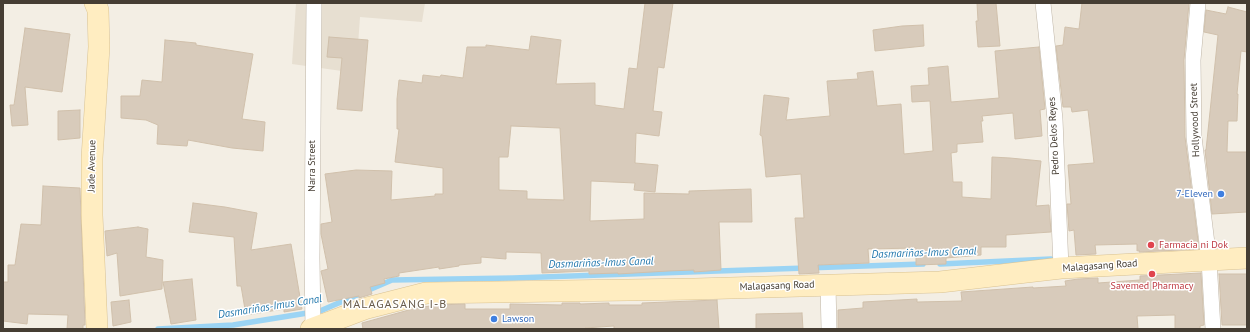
<!DOCTYPE html>
<html>
<head>
<meta charset="utf-8">
<style>
  body { margin:0 }
  #map { position:relative; width:1250px; height:332px; overflow:hidden; background:#f3eee4; font-family:"PT Sans",sans-serif }
  canvas { display:block }
  .frame { position:absolute; inset:0; border:4px solid #453d33; pointer-events:none }
</style>
</head>
<body>
<div id="map">
<canvas width="1250" height="332"></canvas>
<div class="frame"></div>
</div>
<script>
const c = document.querySelector('canvas').getContext('2d');
c.lineJoin = 'round';
function fillPath(path, color) { c.fillStyle = color; c.fill(path, 'evenodd'); }
const poly = rows => new Path2D(rows.map(r => 'M' + r).join(''));
function trace(path, color, width, dash) { c.strokeStyle = color; c.lineWidth = width; c.lineCap = dash ? 'butt' : 'round'; c.setLineDash(dash || []); c.stroke(path); }
function write(font, color, halo, rows, align = 'center') {
  c.font = font + ' "PT Sans",sans-serif'; c.lineWidth = 3; c.setLineDash([]); c.textBaseline = 'middle'; c.strokeStyle = halo; c.fillStyle = color; for (const [text, x, y, turn = 0] of rows) {
    c.save(); c.translate(x, y); c.rotate((+turn || 0) * Math.PI / 180); c.textAlign = isNaN(turn) ? turn : align; if (halo) c.strokeText(text, 0, 0); c.fillText(text, 0, 0); c.restore();
  }
}
const residential = poly([
  [296,3,425,3,422,22,360,17,356,73,292,64]
]);
const stream = poly([
  [940,264,1051,259],
  [158,329,233,325,320,311,392,280,513,278,923,264]
]);
const building = poly([
  [645,3,673,3,664,68,658,67,653,111,662,112,659,136,636,133,635,163,658,165,655,192,634,190,635,183,591,181,590,221,644,219,644,193,689,194,689,191,751,189,752,222,719,222,721,270,694,272,694,270,668,271,618,274,618,273,589,274,589,271,542,273,541,253,506,252,506,259,481,257,481,263,459,265,459,266,439,269,439,267,399,273,399,276,384,279,385,283,370,287,372,294,359,298,359,296,328,302,321,271,328,269,321,234,321,224,332,222,325,174,356,170,392,171,391,200,435,196,435,194,443,194,443,168,395,162,399,129,397,129,397,99,399,80,422,83,423,75,440,77,441,75,463,78,467,47,486,47,486,45,529,50,531,36,561,40,556,84,595,83,595,105,624,109,629,68,637,69,645,3],
  [511,126,560,128,564,200,527,199,527,191,499,190,499,157,508,157,511,126],
  [977,3,996,3,1000,46,978,47,976,21,978,21,977,3],
  [1082,3,1189,3,1184,60,1185,137,1199,249,1139,252,1139,250,1137,251,1137,244,1095,245,1096,254,1076,255,1074,230,1069,231,1067,204,1071,204,1068,165,1094,163,1088,110,1072,112,1071,107,1063,107,1056,46,1063,45,1065,27,1079,29,1082,3],
  [1228,7,1247,12,1247,52,1241,51,1237,94,1238,94,1237,121,1228,121,1227,152,1247,152,1247,212,1212,214,1205,150,1206,150,1218,35,1204,32,1206,10,1226,14,1228,7],
  [923,25,924,46,875,51,873,30,902,26,923,25],
  [25,28,70,34,62,92,25,87,28,125,12,126,10,105,14,105,25,28],
  [329,37,368,40,362,111,337,109,342,58,327,57,329,37],
  [165,40,196,43,196,45,253,54,242,119,265,122,263,151,232,148,188,140,187,146,157,144,158,125,146,120,121,118,121,96,140,96,142,80,162,82,165,40],
  [1039,47,1045,109,1040,110,1042,136,1015,139,1013,113,982,116,983,121,981,121,983,142,957,144,957,152,951,153,953,182,962,182,962,197,991,199,992,157,1010,158,1041,161,1036,206,1049,205,1051,232,1006,235,1006,247,981,247,981,255,946,258,946,264,916,265,916,248,868,249,869,263,818,265,819,273,799,274,795,218,804,218,801,174,766,177,762,136,760,135,764,95,789,98,786,120,830,116,827,81,858,79,857,73,873,71,877,106,901,104,904,154,933,151,930,101,912,102,911,86,929,85,928,68,948,66,951,102,999,98,995,51,1039,47],
  [80,110,80,138,58,140,58,111,80,110],
  [43,186,80,188,85,325,83,325,83,329,67,329,68,315,28,314,27,324,3,321,3,282,8,282,8,265,15,265,21,224,41,225,43,186],
  [193,203,225,207,257,213,251,250,291,244,302,309,284,312,284,309,246,315,241,286,237,286,234,237,189,232,193,203],
  [138,227,148,229,146,257,163,260,162,289,120,296,117,253,107,256,105,231,138,227],
  [1201,273,1204,325,1200,326,1200,329,1175,329,1175,315,1137,316,1138,329,838,329,838,310,863,308,863,302,917,299,917,302,962,301,961,292,1033,287,1033,288,1066,286,1065,281,1078,279,1098,278,1098,283,1140,280,1140,276,1201,273],
  [1219,274,1247,274,1247,325,1222,325,1219,274],
  [192,279,196,320,171,324,163,282,192,279],
  [129,300,131,322,113,326,111,302,129,300],
  [717,300,719,329,614,329,614,326,585,328,585,329,363,329,362,323,416,308,438,305,465,304,465,309,510,309,510,304,562,305,562,303,580,303,580,304,609,303,609,305,642,305,642,303,717,300],
  [802,313,803,329,756,329,756,314,802,313]
]);
const street = poly([
  [1043,3,1055,119,1061,268],
  [1198,3,1193,60,1194,137,1209,260,1213,329],
  [828,285,829,329],
  [313,329,312,258,314,3]
]);
const secondary = poly([
  [95,3,98,10,99,47,92,158,92,215,97,329],
  [311,329,367,308,426,293,695,289,940,282,1061,268,1247,258]
]);
const markers = [
  [1221,194,4,"#3f7fe0"],
  [1151,245,4,"#e0444e"],
  [1152,274,4,"#e0444e"],
  [494,319,4,"#3f7fe0"]
];
const streetNames = [
  ["Hollywood Street",1195,120,-92],
  ["Pedro Delos Reyes",1054,136,-93],
  ["Jade Avenue",92,166,-89],
  ["Narra Street",312,166,-90],
  ["Malagasang Road",1100,266,-4],
  ["Malagasang Road",777,286,-2]
];
const shopNames = [
  ["7-Eleven",1213,194],
  ["Lawson",502,319,"left"]
];
const healthNames = [
  ["Farmacia ni Dok",1159,245],
  ["Savemed Pharmacy",1152,286,"center"]
];
const waterNames = [
  ["Dasmariñas-Imus Canal",924,253,-2],
  ["Dasmariñas-Imus Canal",601,263,-2],
  ["Dasmariñas-Imus Canal",270,307,-9]
];
const quarterNames = [
  ["MALAGASANG I-B",395,305]
];
fillPath(residential, '#e7dfd1');
trace(stream, '#9bd4f4', 5.5);
fillPath(building, '#d8cbbb');
trace(building, '#d0c0ab', 1);
trace(street, '#bfb5a6', 16);
trace(secondary, '#d9c292', 22);
trace(street, '#fff', 15);
trace(secondary, '#ffedc1', 21);
for (const [x, y, r, color] of markers) { const dot = new Path2D(); dot.arc(x, y, r, 0, 2 * Math.PI); c.fillStyle = color; c.fill(dot); trace(dot, '#fff', 1.5); }
write('10px', '#453d33', '#fff', streetNames);
write('10px', '#366cbe', '#fff', shopNames, 'right');
write('10px', '#be3a42', '#fff', healthNames, 'left');
write('italic 11px', '#267aae', '#fff', waterNames);
c.letterSpacing = '1px';
write('12px', '#685b4a', '#fff', quarterNames);
c.letterSpacing = '0px';
</script>
</body>
</html>
